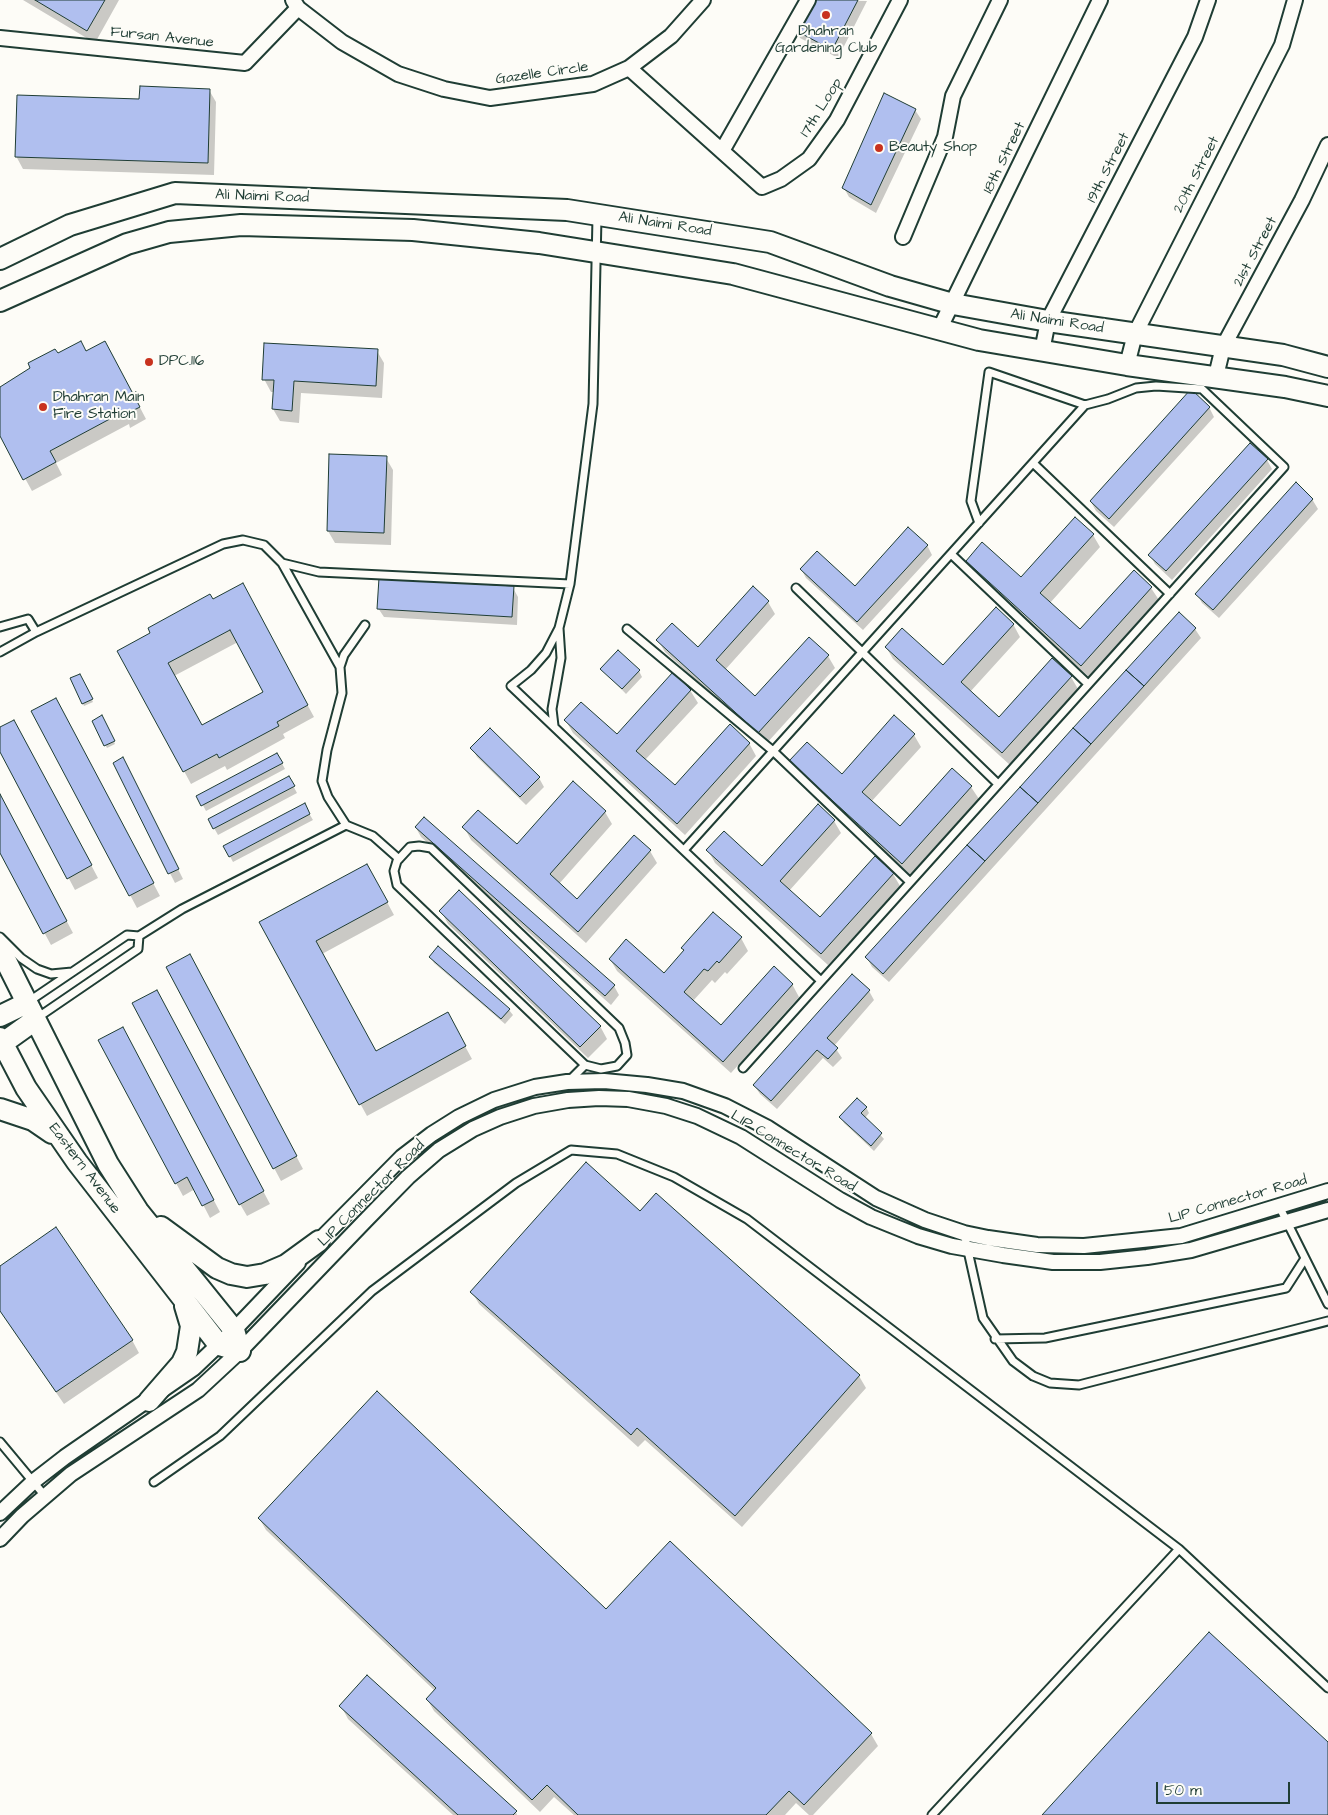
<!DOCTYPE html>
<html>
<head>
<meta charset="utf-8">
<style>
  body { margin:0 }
  #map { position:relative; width:1328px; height:1815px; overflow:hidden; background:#fdfcf7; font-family:"Architects Daughter",sans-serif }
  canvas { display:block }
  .scale { position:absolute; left:1156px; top:1782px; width:134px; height:22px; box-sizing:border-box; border:2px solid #1f3d34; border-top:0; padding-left:6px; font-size:15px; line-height:18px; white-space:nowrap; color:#1f3d34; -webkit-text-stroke:4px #fdfcf7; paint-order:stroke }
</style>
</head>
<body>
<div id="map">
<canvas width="1328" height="1815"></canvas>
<div class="scale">50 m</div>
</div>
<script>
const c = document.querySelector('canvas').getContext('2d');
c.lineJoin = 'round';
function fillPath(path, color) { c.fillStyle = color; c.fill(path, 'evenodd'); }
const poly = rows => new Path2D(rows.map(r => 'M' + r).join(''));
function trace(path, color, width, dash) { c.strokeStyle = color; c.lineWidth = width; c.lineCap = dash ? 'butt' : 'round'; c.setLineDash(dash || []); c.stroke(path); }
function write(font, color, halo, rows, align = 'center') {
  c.font = font + ' "Architects Daughter",sans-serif'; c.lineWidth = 4; c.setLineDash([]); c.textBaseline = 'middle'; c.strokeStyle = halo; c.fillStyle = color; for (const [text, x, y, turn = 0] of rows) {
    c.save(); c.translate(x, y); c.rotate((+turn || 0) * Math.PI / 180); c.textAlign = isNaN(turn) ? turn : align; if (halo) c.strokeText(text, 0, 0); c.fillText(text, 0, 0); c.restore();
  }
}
const shadow = poly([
  [23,0,119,0,95,43],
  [810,0,867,1,838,58,800,38,795,29],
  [209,90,216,102,214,175,23,169,16,156],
  [915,110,921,119,876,213,849,197,844,188],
  [377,351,384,363,382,398,301,393,299,423,280,421,273,409,274,392,271,392,264,379],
  [86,352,112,354,146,419,130,428,129,424,56,463,62,475,32,491,0,433,0,388,13,381,12,379,57,355],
  [1209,407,1214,417,1114,527,1096,511,1091,502],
  [386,458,393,470,391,545,335,543,328,531],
  [1267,460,1272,469,1172,580,1155,564,1150,555],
  [1312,499,1318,509,1219,618,1202,603,1197,594],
  [1093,535,1100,547,1050,603,1080,631,1134,572,1151,588,1159,600,1089,677,975,573,967,561,1021,579],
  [927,545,932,555,863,630,806,578,801,569,855,588],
  [513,588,518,597,517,625,384,617,378,608],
  [753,588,768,602,775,614,725,670,755,698,828,656,835,668,766,744,665,652,658,640,698,649],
  [249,597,314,717,283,734,285,738,227,770,225,766,191,784,119,651,212,601],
  [238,642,265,693,201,727,174,676],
  [1013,624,1020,637,970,692,999,719,1071,677,1078,689,1010,765,893,659,886,647,943,667],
  [1195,629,1201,638,889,982,872,967,867,958],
  [602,669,639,671,642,677,626,694],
  [79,675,93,702,84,706,71,679],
  [690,690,698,703,645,760,675,787,749,743,756,756,685,835,573,733,566,721,617,736],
  [33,712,62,712,160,896,137,908],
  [102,717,115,744,107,748,93,721],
  [0,729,21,733,98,878,75,890,0,749],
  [914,735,921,747,871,802,900,828,952,769,971,787,979,799,910,875,798,774,791,762,842,775],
  [472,748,539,778,544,787,526,805,477,757],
  [277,754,285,769,206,811,198,796],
  [114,763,128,768,183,879,175,883],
  [289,778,297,793,218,835,209,819],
  [0,795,73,933,51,945,0,851],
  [304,805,313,820,233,862,225,847],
  [605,812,612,824,559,884,577,900,650,851,657,863,586,943,471,840,464,827,517,846],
  [834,821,841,833,789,891,820,918,893,874,900,886,828,965,715,863,708,850,762,867],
  [416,828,614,986,619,995,611,1005,421,837],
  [374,878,394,915,322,954,376,1053,454,1026,472,1059,367,1116,261,923],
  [441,911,600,1026,607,1039,588,1058,448,924],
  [713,913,741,938,748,951,727,974,725,972,715,983,712,980,693,1001,721,1027,792,984,799,997,731,1073,617,971,610,959,664,975,685,951,682,948],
  [431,957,509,1010,513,1015,505,1024,434,963],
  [168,968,197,968,303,1169,281,1181],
  [852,976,869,991,874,1000,834,1046,842,1058,833,1067,823,1058,777,1109,760,1094,754,1085],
  [164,1004,270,1204,247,1216,240,1204],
  [130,1041,220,1212,210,1218,195,1189,183,1196,176,1183],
  [866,1107,869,1113,865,1118,884,1139,874,1151,844,1123,841,1117],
  [640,1213,859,1376,866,1388,742,1527,645,1440,638,1447,479,1304,472,1292],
  [0,1267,132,1340,139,1353,64,1404,0,1311],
  [259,1518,606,1611,871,1734,878,1746,813,1815,809,1815,796,1803,785,1815,574,1815,554,1797,540,1812,434,1711,427,1699,435,1691,266,1530],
  [341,1706,516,1812,517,1815,453,1815,348,1719]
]);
const building = poly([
  [35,0,105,0,87,31,35,0],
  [808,0,858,0,832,50,793,29,808,0],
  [140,86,210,89,208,163,15,157,17,95,139,99,140,86],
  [884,93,916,109,871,205,842,188,884,93],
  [81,341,86,351,105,341,140,407,122,416,121,413,50,451,56,462,23,480,0,436,0,387,30,368,28,363,55,349,58,353,81,341],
  [264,343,378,349,376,386,294,381,292,411,272,409,274,380,262,380,264,343],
  [1191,389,1210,407,1109,519,1090,501,1191,389],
  [1250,443,1268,459,1166,571,1148,555,1250,443],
  [329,454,387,456,384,533,327,531,329,454],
  [1296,482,1313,499,1213,610,1195,594,1296,482],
  [1075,517,1094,534,1040,593,1080,629,1134,570,1152,587,1081,666,966,561,982,542,1021,577,1075,517],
  [908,527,928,545,857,622,800,569,817,551,855,586,908,527],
  [379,578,514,586,512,617,377,609,379,578],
  [243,583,308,705,277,722,279,726,219,758,217,754,183,772,117,651,150,633,148,628,210,594,213,599,243,583],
  [230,630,263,692,202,725,168,663,230,630],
  [753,586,769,601,716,660,755,696,809,637,829,655,758,733,656,640,672,623,698,647,753,586],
  [996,607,1014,624,961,682,999,717,1052,658,1072,676,1002,753,885,647,902,628,943,665,996,607],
  [1179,612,1196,628,1144,686,1126,670,1179,612],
  [618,650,640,670,622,689,600,669,618,650],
  [1126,670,1144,686,1091,744,1073,728,1126,670],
  [673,672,691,690,636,751,675,785,730,724,750,743,677,824,564,720,581,702,617,734,673,672],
  [80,674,93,699,82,704,70,678,80,674],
  [56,698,154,883,129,896,31,711,56,698],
  [102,715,115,741,104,746,92,721,102,715],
  [894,715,915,734,862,792,900,826,952,768,972,786,902,864,789,761,807,742,842,774,894,715],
  [14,720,92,865,67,879,0,752,0,727,14,720],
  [490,728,540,777,520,797,470,748,490,728],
  [1073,728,1091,744,1038,803,1020,787,1073,728],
  [277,753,283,763,201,806,196,796,277,753],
  [123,757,179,869,168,874,113,763,123,757],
  [289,776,295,786,213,829,208,819,289,776],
  [573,781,606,811,550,874,577,899,634,835,651,850,578,932,462,827,478,810,517,844,573,781],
  [1020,787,1038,803,985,861,967,845,1020,787],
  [0,794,67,921,43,934,0,853,0,794],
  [305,803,310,814,229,857,223,846,305,803],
  [818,804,835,820,780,881,820,917,875,856,894,873,821,954,706,850,724,831,762,866,818,804],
  [424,817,615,985,605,996,415,827,424,817],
  [967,845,985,861,883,974,865,957,967,845],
  [367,864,388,902,316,941,376,1051,448,1012,466,1046,359,1105,259,922,367,864],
  [459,890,601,1026,580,1047,439,911,459,890],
  [713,912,742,937,719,963,717,961,708,971,704,969,684,992,721,1025,774,966,793,984,723,1062,609,959,626,939,664,973,684,950,681,948,713,912],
  [438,946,510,1009,501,1019,429,957,438,946],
  [190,954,297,1156,273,1169,166,967,190,954],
  [852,974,870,990,827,1038,838,1048,828,1059,817,1050,771,1101,753,1085,852,974],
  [157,990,264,1191,239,1205,132,1003,157,990],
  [123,1027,214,1200,202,1206,187,1177,175,1184,98,1040,123,1027],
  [857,1098,867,1107,861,1113,882,1133,871,1146,839,1117,857,1098],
  [586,1162,640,1211,656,1193,860,1375,735,1516,637,1428,631,1435,470,1292,586,1162],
  [56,1227,133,1340,56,1392,0,1311,0,1266,56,1227],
  [377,1391,606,1609,670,1541,872,1733,804,1805,789,1791,766,1815,578,1815,547,1785,532,1800,426,1699,436,1688,258,1518,377,1391],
  [1209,1632,1328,1742,1328,1815,1042,1815,1209,1632],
  [367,1675,517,1811,513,1815,458,1815,339,1706,367,1675]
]);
const service = poly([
  [597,217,593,404,570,584,559,628,546,653,531,670,511,686,821,981],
  [1033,463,1170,594],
  [951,554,1088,684],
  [282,563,340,667,342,693,327,750,322,781,328,797,346,825],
  [796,588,998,784],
  [0,627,28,619,36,632],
  [627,629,773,751,910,882],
  [0,652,36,632,223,544,243,540,264,545,282,563,319,572,570,584],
  [340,667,344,655,365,625],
  [554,726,552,709,561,658,559,628],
  [419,846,431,848,619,1028,625,1043,627,1055,617,1066,601,1069,585,1065,397,885,394,871,397,861,410,847,419,846],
  [684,850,1085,405],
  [139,936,182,909,346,825,373,836,399,859],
  [0,937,21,958,37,969,51,974,72,972],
  [28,1002,127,935,139,936,138,949,37,1018],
  [743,1068,1284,467,1202,389,1156,386,1136,388,1108,399,1085,405,989,372,971,501,979,523],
  [569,1081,585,1065],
  [1279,1206,1328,1304],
  [964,1233,983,1318,1013,1361,1033,1376,1050,1383,1079,1385,1328,1321],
  [995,1339,1045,1338,1286,1288,1304,1260],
  [0,1442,45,1496],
  [154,1482,220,1436,372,1291,516,1183,571,1150,617,1154,674,1177,747,1219,1179,1549,932,1815],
  [1179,1549,1328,1688]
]);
const minor = poly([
  [293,0,298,8,342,42,398,74,444,89,490,98,593,84,629,68,671,36,703,0],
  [0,38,245,63,298,8],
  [629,68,762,187,781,179,809,159,837,120,900,0],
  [722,151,808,0],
  [903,237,945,137,953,96,1000,0],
  [939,330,1100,0],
  [1042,351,1048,321,1195,37,1208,0],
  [1127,365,1135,334,1282,45,1295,0],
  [1216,376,1223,347,1302,200,1328,145],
  [313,1247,402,1157,432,1134,459,1117,494,1100,535,1087,567,1082,604,1081,647,1085,683,1091,725,1106,768,1128,876,1198,925,1220,964,1233,988,1238,1037,1245,1084,1246,1181,1236,1328,1191],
  [0,1513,34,1481,65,1457,194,1368,234,1330,298,1263],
  [0,1539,22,1516,71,1474,198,1390,240,1351,365,1221,408,1177,439,1150,473,1129,500,1117,534,1106,568,1100,599,1098,628,1099,666,1106,697,1116,741,1137,840,1200,871,1217,918,1236,952,1246,1003,1255,1053,1262,1100,1262,1147,1257,1191,1250,1328,1210]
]);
const secondary = poly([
  [0,259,70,225,175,193,567,210,770,242,890,286,953,304,1048,321,1283,355,1328,367],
  [0,301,127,244,169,232,241,225,413,230,539,243,733,274,979,340,1127,365,1285,387,1328,396],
  [0,949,108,1164,138,1211,234,1330,240,1351],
  [0,1016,27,1003],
  [0,1038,26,1088,77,1162,219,1345,240,1351],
  [0,1045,35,1020],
  [0,1109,33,1120,52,1133],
  [161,1227,217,1268,231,1274,247,1277,265,1274,286,1265,319,1241],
  [149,1401,182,1363,187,1352,191,1326,185,1306]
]);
const markers = [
  [826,15,5,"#c8321e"],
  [879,148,5,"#c8321e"],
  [149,362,5,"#c8321e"],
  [43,407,5,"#c8321e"]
];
const poiNames = [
  ["Dhahran",826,32,"center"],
  ["Gardening Club",826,49,"center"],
  ["Beauty Shop",889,148],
  ["DPC.116",159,362],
  ["Dhahran Main",53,398],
  ["Fire Station",53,415]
];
const streetNames = [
  ["Fursan Avenue",162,38,6],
  ["Gazelle Circle",542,74,-8],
  ["17th Loop",822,108,-58],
  ["18th Street",1005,158,-64],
  ["19th Street",1109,168,-63],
  ["20th Street",1197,175,-63],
  ["Ali Naimi Road",262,197,2],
  ["Ali Naimi Road",665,225,9],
  ["21st Street",1256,252,-62],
  ["Ali Naimi Road",1057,322,9],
  ["LIP Connector Road",793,1152,31],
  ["Eastern Avenue",84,1169,53],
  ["LIP Connector Road",372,1194,-45],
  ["LIP Connector Road",1238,1200,-16]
];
fillPath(shadow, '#0003');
fillPath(building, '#b0bfef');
trace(building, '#1f3d34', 1);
trace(service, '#1f3d34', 11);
trace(minor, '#1f3d34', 18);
trace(secondary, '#1f3d34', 24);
trace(service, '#fdfcf7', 7);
trace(minor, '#fdfcf7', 14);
trace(secondary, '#fdfcf7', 20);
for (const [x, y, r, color] of markers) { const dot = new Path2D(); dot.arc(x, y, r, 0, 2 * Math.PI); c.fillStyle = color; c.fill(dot); trace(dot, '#fdfcf7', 2); }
write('15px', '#1f3d34', '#fdfcf7', poiNames, 'left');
write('15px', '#1f3d34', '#fdfcf7', streetNames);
</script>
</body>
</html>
